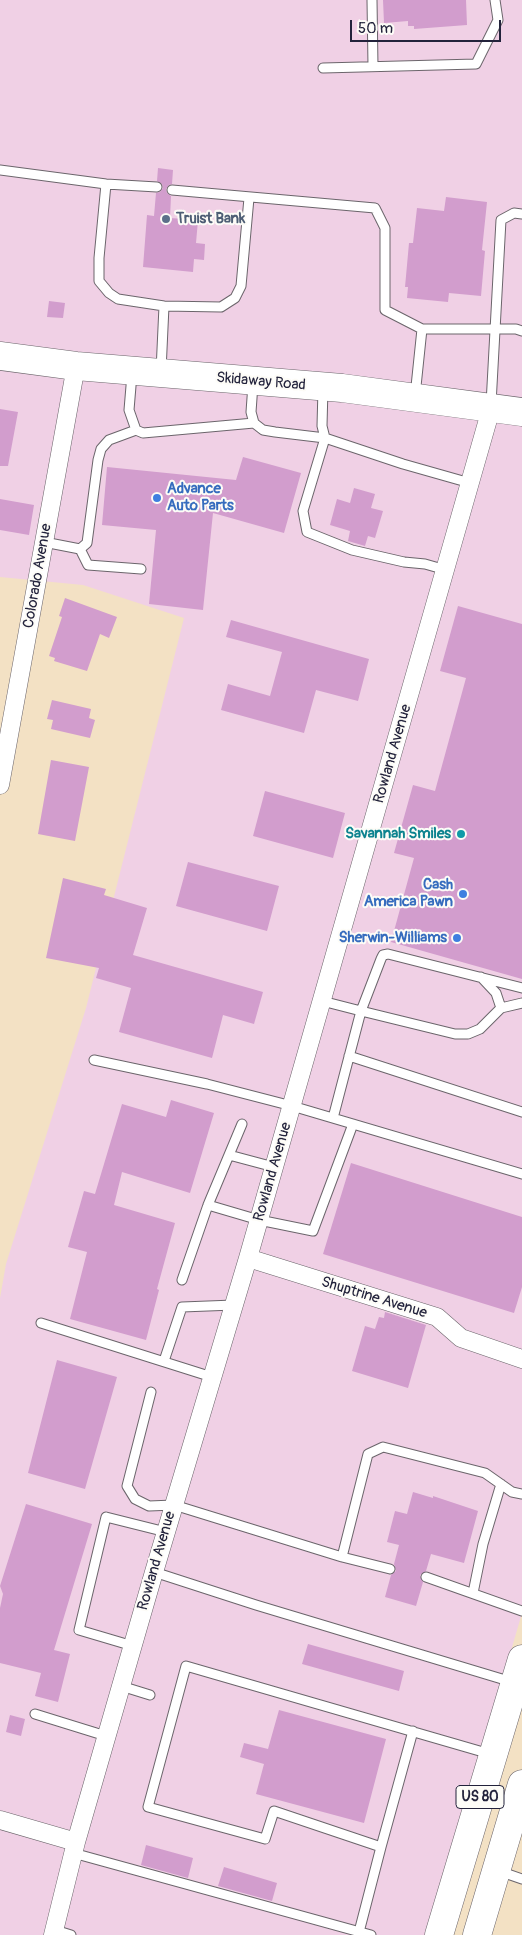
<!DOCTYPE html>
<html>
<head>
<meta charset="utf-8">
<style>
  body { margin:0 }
  #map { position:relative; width:522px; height:1935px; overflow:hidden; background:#f3e1c4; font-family:Pangolin,sans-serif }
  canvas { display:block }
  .scale { position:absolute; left:350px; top:20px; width:151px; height:22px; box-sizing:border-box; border:2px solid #22223b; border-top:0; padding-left:6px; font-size:15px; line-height:18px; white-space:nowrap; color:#22223b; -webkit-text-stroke:4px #fdfcf7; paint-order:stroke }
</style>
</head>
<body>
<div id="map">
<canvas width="522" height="1935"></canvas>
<div class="scale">50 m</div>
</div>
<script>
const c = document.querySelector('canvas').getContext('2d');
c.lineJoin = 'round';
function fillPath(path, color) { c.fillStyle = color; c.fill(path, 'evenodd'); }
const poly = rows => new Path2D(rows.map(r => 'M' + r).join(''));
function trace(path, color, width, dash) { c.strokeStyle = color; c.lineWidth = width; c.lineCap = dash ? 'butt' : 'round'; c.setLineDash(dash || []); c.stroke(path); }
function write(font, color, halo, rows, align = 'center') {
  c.font = font + ' Pangolin,sans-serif'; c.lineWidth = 4; c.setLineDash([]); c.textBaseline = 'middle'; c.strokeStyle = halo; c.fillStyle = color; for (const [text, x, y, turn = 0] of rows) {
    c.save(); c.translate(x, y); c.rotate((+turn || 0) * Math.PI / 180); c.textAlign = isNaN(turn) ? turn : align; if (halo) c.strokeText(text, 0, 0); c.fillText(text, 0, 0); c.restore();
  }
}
const built = poly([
  [0,0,522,0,522,1613,428,1935,0,1935,0,1298,6,1264,86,1008,184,618,83,585,0,577]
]);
const building = poly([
  [383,0,466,0,467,25,414,29,414,26,408,26,408,21,384,23],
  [158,168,173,170,172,184,169,185,166,189,167,193,171,196,170,218,198,220,196,243,205,244,204,260,194,259,193,272,143,267,147,215,154,216,156,193,160,192,163,188,162,184,157,181],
  [446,197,487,202,482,250,485,251,481,296,449,293,448,302,407,298,408,287,405,287,409,243,413,243,417,208,444,211],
  [49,301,65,303,63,318,47,317],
  [0,409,18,412,8,466,0,466],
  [243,457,301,473,284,533,213,513,203,610,149,604,156,530,102,525,107,467,236,480],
  [354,488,375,494,371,508,383,511,375,538,368,536,365,546,348,541,350,531,330,525,337,499,350,503],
  [0,499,34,505,29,535,0,530],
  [65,598,117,617,109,638,100,634,87,671,54,661,55,658,49,656,62,617,59,616],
  [458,606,522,624,522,979,391,942,414,858,394,853,413,785,435,791,466,678,440,671],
  [231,620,369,659,358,701,316,690,304,733,221,710,228,684,270,696,282,652,226,637],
  [52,700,91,709,89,718,95,720,90,738,51,729,53,720,47,719],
  [51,760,89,767,75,841,38,834],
  [265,791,345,813,333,858,253,836],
  [188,862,279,886,267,931,176,906],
  [63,878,106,889,104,895,147,908,133,955,263,992,254,1024,223,1015,212,1058,119,1032,131,988,96,978,99,968,46,958],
  [171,1100,214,1113,190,1193,122,1172,114,1205,175,1223,157,1289,159,1290,146,1340,70,1319,87,1252,68,1247,84,1191,95,1194,122,1104,166,1117],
  [351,1163,522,1217,522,1287,514,1313,323,1254],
  [385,1312,426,1325,408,1388,352,1371,365,1326,375,1329,379,1317,384,1318],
  [57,1360,117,1377,85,1489,28,1473],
  [413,1492,433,1498,433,1496,478,1511,464,1563,431,1554,426,1571,420,1575,423,1582,416,1606,385,1597,391,1575,396,1571,394,1564,399,1545,387,1542,395,1511,407,1514],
  [26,1504,92,1524,54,1650,70,1654,58,1702,35,1696,41,1673,0,1663,0,1608,3,1594,0,1586],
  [308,1644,404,1671,399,1691,302,1664],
  [279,1710,386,1739,364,1823,256,1794,264,1764,240,1757,244,1743,268,1749],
  [10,1715,25,1719,21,1736,6,1732],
  [146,1845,193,1858,188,1878,141,1865],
  [224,1867,277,1883,272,1901,218,1886]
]);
const lane = poly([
  [372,0,373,66],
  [323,68,476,64,498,20,495,0],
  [0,170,106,184,157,187],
  [106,184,99,258,99,281,109,293,118,299,164,306,221,307,235,298,241,286,249,198],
  [172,190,375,208,385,228,385,310,422,329,516,329,522,331],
  [161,371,164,306],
  [132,374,129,410,136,430,143,433,254,423],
  [253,384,251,412,254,423,263,430,275,432,325,438,303,511,307,532,352,550,404,562,425,564,446,570],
  [323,388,322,426,325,438,403,464,470,483],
  [415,396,422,329],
  [491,404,501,220,514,213,522,214],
  [44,542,80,549],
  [80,549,87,543,98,460,101,449,109,440,136,430],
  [80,549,88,565,141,569],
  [322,1001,361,1011,381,959,383,955,388,954,522,988],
  [501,1008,522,1003],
  [349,1056,522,1112],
  [94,1060,207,1084,292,1106,522,1174],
  [333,1118,361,1011,455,1034,468,1034,480,1029,501,1008,496,993,481,977],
  [229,1155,274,1167],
  [208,1205,242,1124],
  [182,1280,208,1205,259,1220,313,1231,353,1124],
  [41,1323,212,1377],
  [164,1361,182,1307,234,1305],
  [151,1392,127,1486,135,1499,149,1506,174,1505,342,1557,390,1569],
  [342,1557,368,1454,383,1447,485,1473,512,1492,522,1494],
  [154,1572,256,1605,512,1682],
  [426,1577,522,1611],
  [473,1593,483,1544,501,1484],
  [133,1646,79,1630,106,1517,166,1532],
  [121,1686,150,1695],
  [35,1714,106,1736],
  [381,1847,413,1731],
  [73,1853,371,1935],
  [499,1871,522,1879],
  [55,1930,71,1935],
  [359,1932,381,1847,274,1811,265,1839,148,1807,186,1666,490,1754]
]);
const street = poly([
  [0,785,76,366],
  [248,1258,437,1317,461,1338,522,1359],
  [0,1820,76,1842],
  [53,1935,76,1842,154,1572,248,1258,491,409]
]);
const primary = poly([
  [0,356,76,366,342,388,522,412],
  [439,1935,522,1659],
  [477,1935,522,1784]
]);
const markers = [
  [166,219,5,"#5c6f8a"],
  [157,498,5,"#3f7fe0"],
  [461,834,5,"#0f9aa8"],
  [463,894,5,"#3f7fe0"],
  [457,938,5,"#3f7fe0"]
];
const shields = [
  [480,1797,48]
];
const shieldNames = [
  ["US 80",480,1797]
];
const serviceNames = [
  ["Truist Bank",176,219]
];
const streetNames = [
  ["Skidaway Road",261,382,5],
  ["Colorado Avenue",38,576,-80],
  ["Rowland Avenue",393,754,-74],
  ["Rowland Avenue",273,1172,-74],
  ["Shuptrine Avenue",374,1298,17],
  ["Rowland Avenue",157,1561,-74]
];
const shopNames = [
  ["Advance",167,489,"left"],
  ["Auto Parts",167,506,"left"],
  ["Cash",453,885],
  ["America Pawn",453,902],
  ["Sherwin-Williams",447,938]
];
const cultureNames = [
  ["Savannah Smiles",451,834]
];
fillPath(built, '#f0d0e5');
fillPath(building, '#d29dcd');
trace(lane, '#6b656b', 11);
trace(street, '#6b656b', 19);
trace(primary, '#6b656b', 29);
trace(lane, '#fff', 9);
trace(street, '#fff', 18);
trace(primary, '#fff', 28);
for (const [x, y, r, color] of markers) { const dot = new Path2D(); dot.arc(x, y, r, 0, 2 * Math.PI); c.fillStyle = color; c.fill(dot); trace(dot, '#fdfcf7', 2); }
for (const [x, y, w] of shields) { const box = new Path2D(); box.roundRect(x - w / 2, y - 11.5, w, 23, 4); c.fillStyle = '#fdfcf7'; c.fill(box); trace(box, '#22223b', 1); }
write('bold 14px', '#22223b', null, shieldNames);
write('bold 15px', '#4e5e75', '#fdfcf7', serviceNames, 'left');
write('15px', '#22223b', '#fdfcf7', streetNames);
write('bold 15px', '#366cbe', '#fdfcf7', shopNames, 'right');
write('bold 15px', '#0d838f', '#fdfcf7', cultureNames, 'right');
</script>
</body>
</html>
